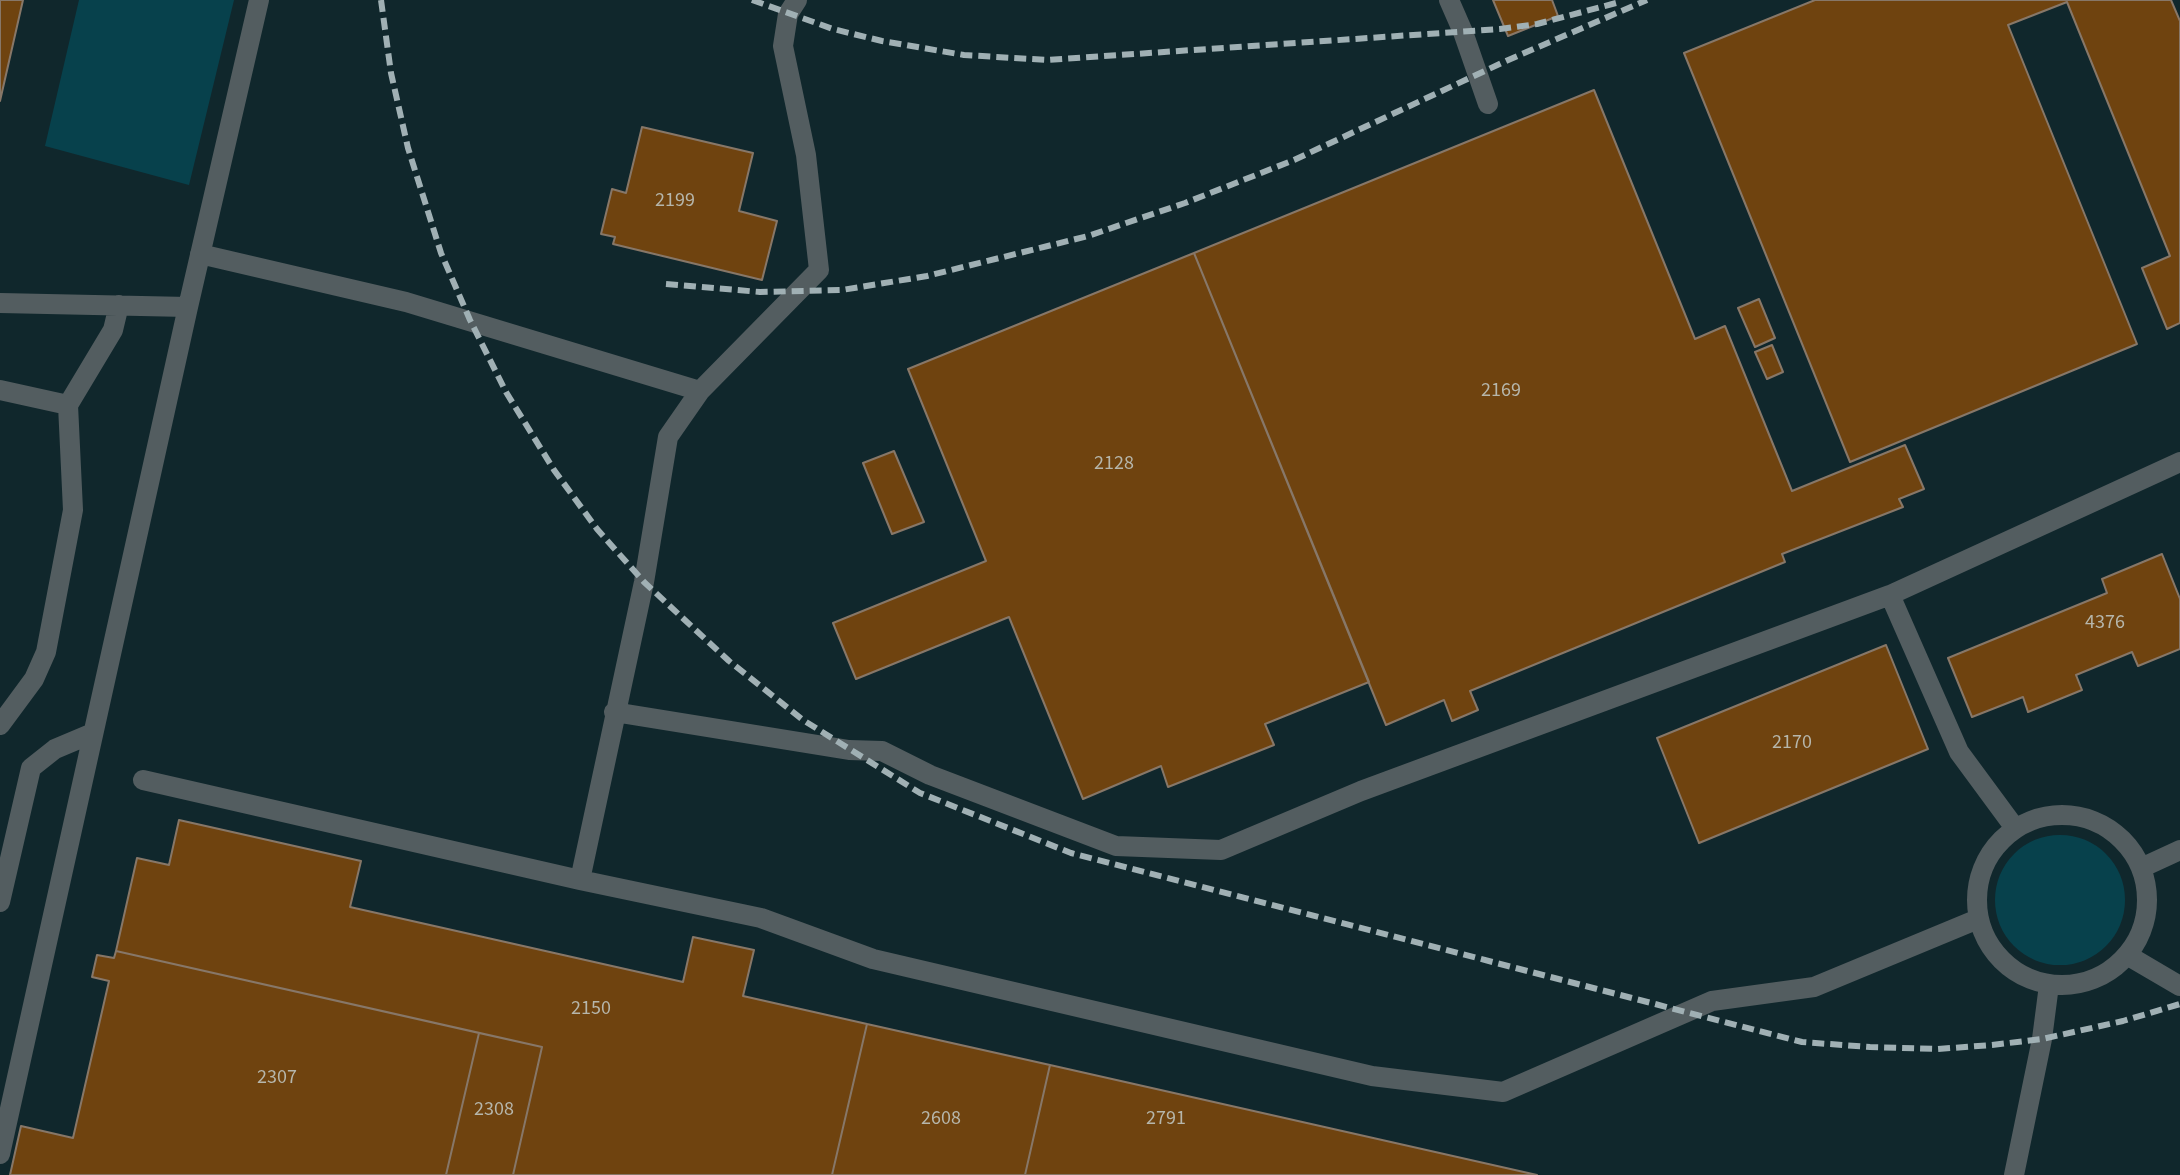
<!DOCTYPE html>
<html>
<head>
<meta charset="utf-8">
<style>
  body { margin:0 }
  canvas { display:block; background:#10272c }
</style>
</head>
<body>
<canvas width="2180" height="1175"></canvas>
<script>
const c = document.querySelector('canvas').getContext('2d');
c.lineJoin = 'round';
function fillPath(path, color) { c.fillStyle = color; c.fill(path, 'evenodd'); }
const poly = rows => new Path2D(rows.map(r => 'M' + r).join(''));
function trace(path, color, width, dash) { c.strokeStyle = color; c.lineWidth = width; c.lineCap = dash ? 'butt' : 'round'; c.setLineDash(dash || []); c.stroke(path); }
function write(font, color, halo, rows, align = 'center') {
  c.font = font + ' "Source Sans 3",sans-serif'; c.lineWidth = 8; c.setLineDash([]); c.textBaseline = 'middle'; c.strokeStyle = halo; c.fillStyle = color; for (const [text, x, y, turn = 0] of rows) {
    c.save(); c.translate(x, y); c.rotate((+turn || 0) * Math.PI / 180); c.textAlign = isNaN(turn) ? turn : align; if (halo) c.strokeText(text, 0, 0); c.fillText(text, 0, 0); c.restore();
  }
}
const green = poly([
  [79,0,234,0,189,185,45,146],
  '1995 900a65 65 0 1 1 130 0a65 65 0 1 1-130 0Z'
]);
const building = poly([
  [0,0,23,0,0,101,0,0],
  [1493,0,1552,0,1558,16,1508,36,1493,0],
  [1815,0,2171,0,2180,21,2180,323,2167,329,2142,268,2170,256,2067,2,2008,25,2137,344,1850,462,1684,53,1815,0],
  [1594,90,1695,339,1725,326,1792,491,1905,445,1924,489,1899,499,1903,507,1782,554,1785,562,1470,691,1478,710,1452,721,1444,700,1386,725,1194,253,1594,90],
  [642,127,753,153,739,211,777,221,762,280,613,244,615,237,601,234,612,189,626,193,642,127],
  [1194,253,1369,682,1265,724,1274,745,1168,787,1161,766,1083,799,1009,617,856,679,833,623,986,561,908,369,1194,253],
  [1759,299,1775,338,1755,347,1738,308,1759,299],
  [1772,345,1783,372,1767,379,1755,352,1772,345],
  [894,451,924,522,892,534,863,463,894,451],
  [2162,554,2180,599,2180,649,2138,666,2132,652,2076,675,2082,690,2028,712,2023,697,1972,717,1948,658,2107,593,2102,579,2162,554],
  [1886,645,1928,749,1699,843,1657,738,1886,645],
  [179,820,361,861,350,907,683,982,693,937,754,950,743,996,867,1024,832,1175,513,1175,542,1047,116,951,137,858,169,865,179,820],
  [116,951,479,1033,446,1175,10,1175,21,1126,73,1138,109,981,92,977,97,955,114,958,116,951],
  [867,1024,1050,1065,1025,1175,832,1175,867,1024],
  [479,1033,542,1047,513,1175,446,1175,479,1033],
  [1050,1065,1537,1175,1025,1175,1050,1065]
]);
const minor = poly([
  [1449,0,1463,32,1488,104],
  [200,254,406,302,700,391],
  [0,303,188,307],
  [0,390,68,405],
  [1890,595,1959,752,2015,828],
  [614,712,849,750,882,751,930,775,1116,846,1221,850,1361,791,1890,595,2180,462],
  [0,725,34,679,46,652,73,510,68,405,113,330,119,305],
  [143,780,580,880,761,918,873,959,1372,1076,1503,1092,1712,1001,1814,987,1978,919],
  '1977 900a85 85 0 1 1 170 0a85 85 0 1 1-170 0Z',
  [2141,868,2180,850],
  [580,880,644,582,668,437,700,391,819,270,806,155,783,46,788,14,797,0],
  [0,902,31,768,55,749,93,733],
  [2127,955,2180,986],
  [0,1154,188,307,259,0],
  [2014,1175,2042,1039,2049,985]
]);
const rail = poly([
  [381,0,391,73,408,148,441,253,470,320,506,392,554,470,597,529,644,582,729,661,803,720,920,793,1071,853,1802,1042,1870,1047,1938,1049,1992,1045,2042,1039,2123,1021,2180,1004],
  [752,0,833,29,882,41,964,55,1047,60,1500,29,1537,24,1616,3],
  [666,284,760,292,842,290,927,276,1088,236,1185,203,1294,160,1506,61,1647,0]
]);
const numberNames = [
  ["2199",675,202],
  ["2169",1501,392],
  ["2128",1114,465],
  ["4376",2105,624],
  ["2170",1792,744],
  ["2150",591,1010],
  ["2307",277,1079],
  ["2308",494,1111],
  ["2608",941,1120],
  ["2791",1166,1120]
];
fillPath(green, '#07414c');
fillPath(building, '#6f430f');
trace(building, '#877768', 2);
trace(minor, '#535d60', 20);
trace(rail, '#a0b0b4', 6, [12, 6]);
write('20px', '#b6b6ab', null, numberNames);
</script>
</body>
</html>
